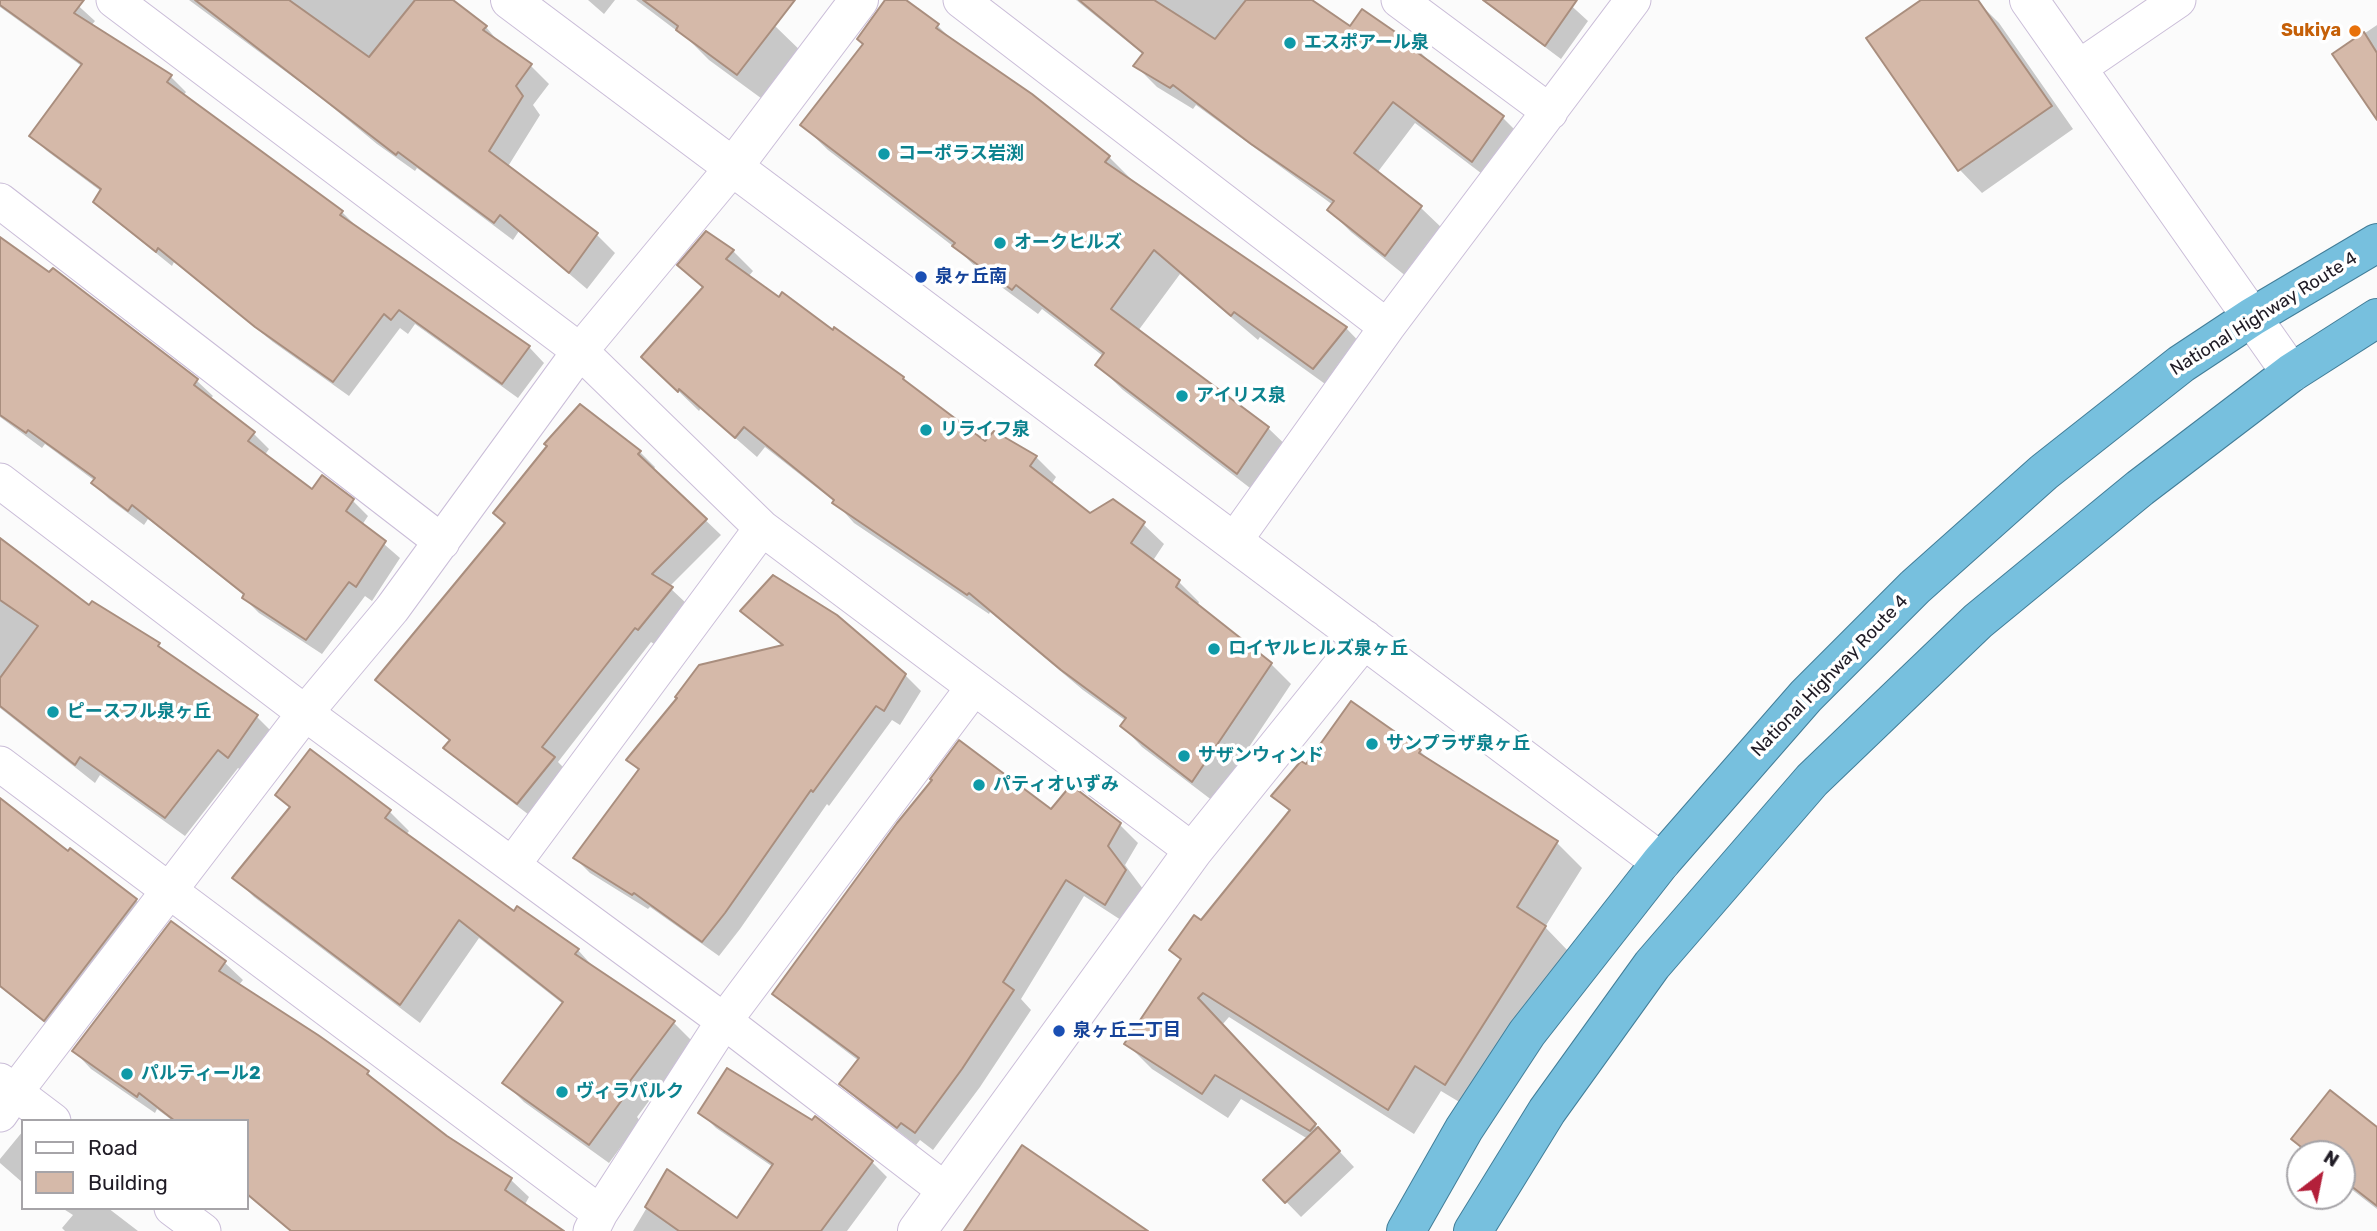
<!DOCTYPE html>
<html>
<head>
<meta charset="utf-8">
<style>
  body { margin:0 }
  #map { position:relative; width:2377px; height:1231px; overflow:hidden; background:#fbfbfb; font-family:Rubik,sans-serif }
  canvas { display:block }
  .legend { position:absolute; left:21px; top:1119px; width:228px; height:91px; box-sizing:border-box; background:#fff; border:2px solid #a6a4a8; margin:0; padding:9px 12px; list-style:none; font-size:21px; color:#201c26 }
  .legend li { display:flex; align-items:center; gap:14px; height:35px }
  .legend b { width:35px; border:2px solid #a6a4a8 }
  .north { position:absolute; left:2286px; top:1140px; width:70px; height:70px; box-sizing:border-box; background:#fff; border:2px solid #a6a4a8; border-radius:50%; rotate:32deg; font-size:19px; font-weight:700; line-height:28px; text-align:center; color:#201c26 }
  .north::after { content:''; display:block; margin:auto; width:24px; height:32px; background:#b3203a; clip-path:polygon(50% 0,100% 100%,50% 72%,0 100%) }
</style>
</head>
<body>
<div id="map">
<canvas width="2377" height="1231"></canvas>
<ul class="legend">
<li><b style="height:9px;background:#fff"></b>Road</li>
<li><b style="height:19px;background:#d5b9a9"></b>Building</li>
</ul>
<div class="north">N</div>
</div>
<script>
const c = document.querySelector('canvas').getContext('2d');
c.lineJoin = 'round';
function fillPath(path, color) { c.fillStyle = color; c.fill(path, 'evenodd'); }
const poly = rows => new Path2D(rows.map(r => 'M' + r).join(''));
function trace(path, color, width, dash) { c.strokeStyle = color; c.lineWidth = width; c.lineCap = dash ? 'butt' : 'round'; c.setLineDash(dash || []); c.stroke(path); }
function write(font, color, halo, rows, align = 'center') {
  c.font = font + ' Rubik,"Noto Sans JP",sans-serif'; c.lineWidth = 7; c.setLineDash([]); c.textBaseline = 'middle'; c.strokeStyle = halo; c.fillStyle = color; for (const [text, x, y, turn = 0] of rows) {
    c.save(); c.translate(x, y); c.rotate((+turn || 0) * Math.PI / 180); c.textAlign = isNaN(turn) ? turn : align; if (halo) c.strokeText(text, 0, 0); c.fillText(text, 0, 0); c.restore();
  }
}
const shadow = poly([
  [0,0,72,0,95,21,91,26,171,77,186,92,183,96,342,212,357,227,529,347,544,363,518,398,415,324,408,334,400,328,349,396,273,342,174,262,172,266,111,217,95,201,102,192,47,151,32,136,83,67,0,7],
  [189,0,450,0,486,27,502,46,531,66,549,84,533,105,540,115,507,168,597,235,615,253,587,289,519,231,513,240,417,168,415,171,377,144,320,97],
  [588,0,615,0,604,14],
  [636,0,736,0,775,26,806,56,769,104,709,60,689,40],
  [887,0,903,0,938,26,957,45,1109,157,1134,182,1346,328,1371,354,1339,394,1260,337,1258,340,1180,274,1138,331,1268,428,1294,453,1263,498,1123,390,1097,365,1103,356,1042,309,1038,314,980,271,958,250,828,150,802,125,860,81],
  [1076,0,1309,0,1351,28,1419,51,1437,69,1502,117,1524,139,1494,183,1415,123,1377,173,1421,208,1443,229,1407,277,1351,232,1329,210,1333,205,1196,105,1193,109,1157,87,1135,65,1144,55],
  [1482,0,1565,0,1588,21,1561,59],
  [1924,0,1976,0,1999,23,2073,129,1982,193,1960,170,1868,39],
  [2377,25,2377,112,2334,54],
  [0,239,50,275,53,271,197,381,213,396,210,399,254,434,269,449,264,456,312,491,353,501,368,516,362,525,400,558,372,601,365,596,322,654,259,613,244,598,245,596,148,519,144,525,109,499,93,483,95,481,45,444,42,448,0,417],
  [733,251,753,271,748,277,985,444,1036,457,1056,477,1051,485,1090,515,1143,524,1164,544,1152,562,1179,582,1199,602,1197,606,1271,664,1291,684,1213,801,1142,747,1122,726,1126,721,1083,690,990,612,989,614,854,523,835,502,765,447,757,457,701,408,699,411,664,377,704,289,680,265],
  [580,406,640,452,655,467,653,470,721,535,669,587,687,604,654,644,651,642,558,762,569,773,533,818,461,763,446,748,451,742,378,680,506,524,495,513],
  [0,537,90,607,158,645,170,656,257,717,276,736,248,776,238,768,185,836,100,775,95,783,0,708],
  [742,611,905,675,921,691,900,725,892,720,829,806,827,804,740,929,719,956,650,907,648,909,590,873,575,858,639,771,628,760,783,646],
  [1420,751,1433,764,1557,843,1582,868,1545,927,1570,953,1471,1109,1441,1091,1414,1134,1229,1017,1222,1025,1354,1167,1301,1217,1265,1180,1308,1139,1241,1099,1228,1118,1152,1069,1127,1044,1182,961,1171,950,1201,922,1290,812,1273,796,1306,766],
  [1071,787,1120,825,1138,843,1125,865,1143,889,1124,922,1084,896,1021,999,1031,1010,980,1087,933,1150,920,1140,916,1145,859,1101,841,1084,859,1061,793,1011,775,993,1051,811],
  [0,800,69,854,71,851,136,900,152,916,60,1035,0,987],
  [389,811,409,831,406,835,514,913,578,950,596,970,674,1023,693,1042,637,1117,640,1121,609,1163,524,1102,505,1083,563,1004,479,938,420,1023,254,897,235,878],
  [172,923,225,963,243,980,238,986,368,1073,385,1090,446,1137,511,1180,529,1197,524,1206,560,1231,290,1231,247,1195,247,1121,173,1121,157,1109,155,1113,91,1069,74,1051],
  [700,1112,872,1162,887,1177,847,1231,633,1231,668,1172,738,1220,773,1167,716,1128],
  [2377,1129,2377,1209,2342,1182,2342,1154,2308,1154,2294,1139],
  [23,1131,23,1183,0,1163,0,1159],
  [62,1208,108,1208,138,1231,65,1231,62,1228,73,1215]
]);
const building = poly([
  [0,0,84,0,74,13,172,75,167,82,343,211,340,215,530,346,502,384,399,310,391,320,384,314,333,382,255,327,158,248,156,252,93,202,101,189,29,136,82,64,0,5,0,0],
  [195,0,289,0,369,57,415,0,453,0,487,26,483,30,532,64,516,86,523,96,489,151,598,233,569,273,500,215,494,223,398,152,396,155,195,0],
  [643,0,795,0,737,75,676,30,678,26,643,0],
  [885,0,906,0,939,24,936,28,1032,94,1110,156,1105,162,1347,327,1313,369,1234,312,1231,316,1154,250,1111,309,1269,427,1237,474,1095,365,1104,353,1016,285,1012,290,952,246,955,243,800,125,863,44,857,39,885,0],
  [1079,0,1154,0,1215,39,1246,0,1312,0,1350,26,1362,9,1420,49,1418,53,1504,116,1472,162,1393,102,1354,153,1422,206,1385,256,1327,210,1334,201,1251,144,1173,85,1170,88,1133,66,1143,53,1079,0],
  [1483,0,1577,0,1545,46,1483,0],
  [1921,0,1978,0,2052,106,1958,171,1866,38,1921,0],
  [2364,32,2377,53,2377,120,2332,54,2364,32],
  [706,231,734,250,726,259,779,297,782,292,833,330,834,327,904,377,903,379,985,441,994,431,1037,456,1030,466,1090,513,1113,499,1145,522,1131,543,1180,580,1176,587,1272,663,1192,782,1120,726,1126,718,1061,670,969,593,967,595,832,503,834,500,744,427,735,438,679,389,678,392,641,357,703,287,677,265,706,231],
  [0,237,49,272,53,268,198,379,194,385,255,432,248,441,312,489,322,475,354,499,346,511,386,541,356,587,349,582,306,640,242,598,244,594,132,505,128,511,91,483,95,478,28,430,26,433,0,415,0,237],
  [580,404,641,451,638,454,707,519,652,574,673,587,638,630,635,628,542,747,555,757,517,804,443,748,450,740,375,680,505,523,493,513,547,446,544,444,580,404],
  [0,538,89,605,92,601,160,643,158,646,258,715,228,758,218,750,165,818,80,757,75,765,0,706,0,678,38,626,0,600,0,538],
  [773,575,837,615,906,674,884,711,876,706,813,792,811,790,725,913,702,942,634,893,632,895,573,858,639,769,626,760,677,698,675,697,699,665,783,645,740,611,773,575],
  [1351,701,1421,750,1419,753,1558,841,1517,907,1546,926,1445,1085,1415,1066,1388,1110,1203,993,1198,998,1316,1124,1310,1131,1215,1075,1202,1094,1124,1044,1181,959,1169,950,1194,915,1201,920,1290,810,1271,796,1301,761,1306,764,1351,701],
  [959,740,1051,809,1071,785,1121,823,1108,846,1126,870,1105,905,1066,880,1003,982,1014,990,962,1069,915,1133,901,1123,897,1128,839,1084,859,1058,772,994,897,823,932,780,930,779,959,740],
  [310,749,391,810,385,818,514,911,517,906,579,949,575,954,675,1021,618,1097,622,1100,589,1145,502,1083,563,1002,459,920,400,1005,232,878,290,807,275,795,310,749],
  [0,798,68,851,70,848,137,899,44,1021,0,986,0,798],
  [171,921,226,961,219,971,318,1035,369,1071,367,1074,447,1136,512,1178,505,1190,564,1231,291,1231,247,1194,247,1121,175,1121,139,1093,137,1097,72,1051,171,921],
  [727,1068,812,1120,815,1116,873,1161,821,1231,679,1231,645,1207,667,1169,737,1218,773,1164,698,1113,727,1068],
  [2330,1090,2377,1127,2377,1206,2342,1179,2342,1154,2310,1154,2291,1139,2330,1090],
  [1318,1127,1340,1151,1285,1203,1263,1180,1318,1127],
  [1022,1145,1148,1231,964,1231,1022,1145]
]);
const minor = poly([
  [114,0,580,351,762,528,1193,851],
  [961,0,1387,327],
  [1399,0,1550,112],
  [2077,69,2178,0],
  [0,201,442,542],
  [0,481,305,713,724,1021,946,1191],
  [1234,541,1387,327,1633,0],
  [0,764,600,1213],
  [513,864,762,528],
  [0,1081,53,1121],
  [0,1114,15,1092,305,713,392,609,580,351,733,167],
  [172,1208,203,1231],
  [591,1231,600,1213,724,1021,974,687]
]);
const tertiary = poly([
  [510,0,1661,862],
  [2029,0,2291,373],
  [733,167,859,0],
  [917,1231,1193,851,1364,639]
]);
const trunk = poly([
  [1406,1231,1464,1129,1527,1033,1661,862,1806,696,1915,587,2044,472,2181,364,2252,317,2377,243],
  [1473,1231,1547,1111,1652,965,1812,780,1978,621,2140,488,2291,373,2377,318]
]);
const markers = [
  [2355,31,7,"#e8710a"],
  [1290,43,7,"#0f9aa8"],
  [884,154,7,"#0f9aa8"],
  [1000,243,7,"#0f9aa8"],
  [921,277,7,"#1a4fb4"],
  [1182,396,7,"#0f9aa8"],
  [926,430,7,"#0f9aa8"],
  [1214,649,7,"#0f9aa8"],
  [53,712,7,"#0f9aa8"],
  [1372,744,7,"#0f9aa8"],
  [1184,756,7,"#0f9aa8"],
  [979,785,7,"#0f9aa8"],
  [1059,1031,7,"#1a4fb4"],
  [127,1074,7,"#0f9aa8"],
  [562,1092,7,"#0f9aa8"]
];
const foodNames = [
  ["Sukiya",2341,31]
];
const cultureNames = [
  ["エスポアール泉",1304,43],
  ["コーポラス岩渕",898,154],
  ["オークヒルズ",1014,243],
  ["アイリス泉",1196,396],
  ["リライフ泉",940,430],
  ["ロイヤルヒルズ泉ヶ丘",1228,649],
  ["ピースフル泉ヶ丘",67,712],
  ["サンプラザ泉ヶ丘",1386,744],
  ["サザンウィンド",1198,756],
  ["パティオいずみ",993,785],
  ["パルティール2",141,1074],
  ["ヴィラパルク",576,1092]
];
const transitNames = [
  ["泉ヶ丘南",935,277],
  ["泉ヶ丘二丁目",1073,1031]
];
const streetNames = [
  ["National Highway Route 4",2264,314,-32],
  ["National Highway Route 4",1830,676,-46]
];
fillPath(shadow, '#0003');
fillPath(building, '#d5b9a9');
trace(building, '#a98e7e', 2);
trace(minor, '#cabdd8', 37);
trace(tertiary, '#cabdd8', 40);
trace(trunk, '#427d98', 40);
trace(minor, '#fff', 35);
trace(tertiary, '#fff', 38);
trace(trunk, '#77c0de', 38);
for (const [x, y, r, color] of markers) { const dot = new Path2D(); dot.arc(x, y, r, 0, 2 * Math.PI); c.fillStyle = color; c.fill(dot); trace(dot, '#fff', 2.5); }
write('bold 18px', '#c56008', '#fff', foodNames, 'right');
write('bold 18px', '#0d838f', '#fff', cultureNames, 'left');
write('bold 18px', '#164399', '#fff', transitNames, 'left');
write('18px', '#201c26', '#fff', streetNames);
</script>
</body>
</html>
